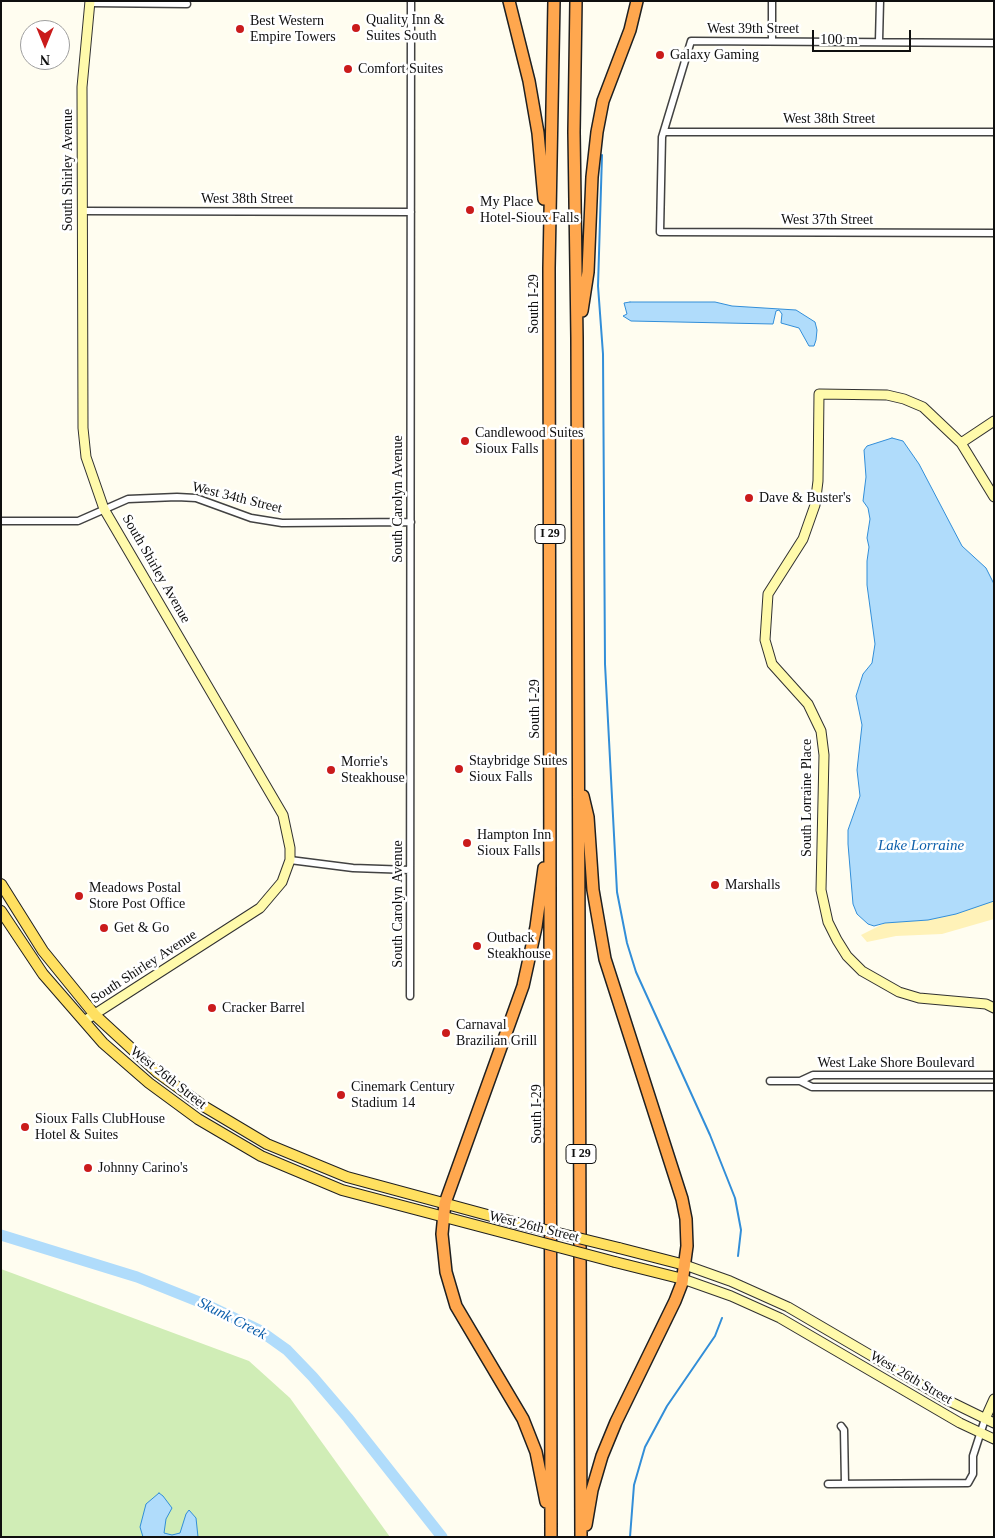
<!DOCTYPE html>
<html>
<head>
<meta charset="utf-8">
<style>
  body { margin:0 }
  #map { position:relative; width:995px; height:1538px; overflow:hidden; background:#fffdf0; font-family:"Times New Roman",serif }
  canvas { display:block }
  .frame { position:absolute; inset:0; border:2px solid #0f0f0f; pointer-events:none }
  .north { position:absolute; left:20px; top:20px; width:50px; height:50px; box-sizing:border-box; background:#fff; border:1px solid #9f9f9f; border-radius:50%; rotate:180deg; font-size:14px; font-weight:700; line-height:20px; text-align:center; color:#0f0f0f }
  .north::after { content:''; display:block; margin:auto; width:18px; height:22px; background:#ca1b1b; clip-path:polygon(50% 0,100% 100%,50% 72%,0 100%) }
  .scale { position:absolute; left:812px; top:30px; width:99px; height:22px; box-sizing:border-box; border:2px solid #0f0f0f; border-top:0; padding-left:6px; font-size:15px; line-height:18px; white-space:nowrap; color:#0f0f0f; -webkit-text-stroke:4px #fff; paint-order:stroke }
</style>
</head>
<body>
<div id="map">
<canvas width="995" height="1538"></canvas>
<div class="frame"></div>
<div class="north">N</div>
<div class="scale">100 m</div>
</div>
<script>
const c = document.querySelector('canvas').getContext('2d');
c.lineJoin = 'round';
function fillPath(path, color) { c.fillStyle = color; c.fill(path, 'evenodd'); }
const poly = rows => new Path2D(rows.map(r => 'M' + r).join(''));
function trace(path, color, width, dash) { c.strokeStyle = color; c.lineWidth = width; c.lineCap = dash ? 'butt' : 'round'; c.setLineDash(dash || []); c.stroke(path); }
function write(font, color, halo, rows, align = 'center') {
  c.font = font + ' "Times New Roman",serif'; c.lineWidth = 5; c.setLineDash([]); c.textBaseline = 'middle'; c.strokeStyle = halo; c.fillStyle = color; for (const [text, x, y, turn = 0] of rows) {
    c.save(); c.translate(x, y); c.rotate((+turn || 0) * Math.PI / 180); c.textAlign = isNaN(turn) ? turn : align; if (halo) c.strokeText(text, 0, 0); c.fillText(text, 0, 0); c.restore();
  }
}
const green = poly([
  [1,1269,249,1361,290,1398,390,1537,1,1537]
]);
const sand = poly([
  [990,901,994,901,994,919,942,934,896,936,867,942,861,935,885,923,928,920,956,914]
]);
const water = poly([
  [630,302,715,302,732,306,796,310,815,322,817,330,816,340,814,346,809,346,799,328,781,323,782,314,779,310,776,311,773,324,631,321,623,316,627,314,624,303,630,302],
  [892,438,903,441,919,464,962,546,986,568,994,584,994,901,956,914,928,920,885,923,874,926,868,924,857,914,853,904,848,844,848,830,860,796,857,770,862,725,856,696,863,674,872,663,875,644,867,585,867,561,869,547,867,538,870,519,868,508,863,501,866,477,864,450,867,446,892,438],
  [159,1493,163,1496,172,1508,166,1519,164,1533,172,1535,180,1533,186,1514,189,1510,196,1518,198,1537,143,1537,140,1527,146,1504,159,1493]
]);
const stream = poly([
  [602,155,598,286,603,354,605,664,617,892,627,943,636,972,710,1135,735,1198,741,1230,738,1256],
  [630,1537,634,1485,645,1447,667,1406,715,1336,722,1318]
]);
const river = poly([
  [1,1235,137,1277,207,1305,259,1330,287,1350,313,1377,348,1418,442,1537]
]);
const street = poly([
  [772,1,772,41],
  [90,3,187,4],
  [879,41,880,1],
  [994,43,691,41,662,137,660,232,994,233],
  [664,132,994,132],
  [82,211,411,212],
  [1,521,78,521,128,499,177,497,196,498,251,518,282,523,411,522],
  [290,860,353,868,410,870],
  [410,996,411,1],
  [770,1081,800,1081,812,1087,994,1087],
  [800,1081,813,1075,994,1075],
  [841,1426,844,1430,845,1484],
  [828,1484,968,1483,973,1474,973,1456,985,1419]
]);
const secondary = poly([
  [961,443,994,421],
  [994,497,961,443,923,407,904,399,887,395,819,394,818,481,815,505,803,539,768,594,765,640,772,664,808,704,821,731,824,755,821,890,828,922,837,940,847,956,862,971,899,992,919,998,986,1004,994,1008],
  [84,1021,260,908,282,882,290,860,290,848,283,815,104,509,86,457,83,428,82,87,90,1],
  [685,1265,730,1281,788,1307,947,1400,994,1423],
  [683,1279,731,1296,780,1318,960,1423,994,1439],
  [985,1419,994,1399]
]);
const primary = poly([
  [1,884,43,951,95,1015,158,1073,205,1107,267,1144,347,1177,517,1223],
  [1,911,43,974,103,1043,149,1083,198,1119,261,1156,342,1190,513,1235],
  [619,1248,685,1265],
  [615,1262,683,1279]
]);
const highway = poly([
  [509,1,529,81,538,133,544,199],
  [576,1,574,132,577,338,581,1537],
  [582,311,588,272,592,177,597,132,603,101,630,30,637,1],
  [583,796,588,817,593,890,605,959,682,1199,686,1219,687,1246,682,1283,675,1301,616,1422,602,1456,592,1490,586,1525],
  [544,868,536,927,523,986,445,1203,442,1234,446,1272,456,1306,523,1419,536,1452,546,1502],
  [551,1537,549,268,554,1]
]);
const primaryBridge = poly([
  [517,1223,619,1248],
  [513,1235,615,1262]
]);
const markers = [
  [356,28,5,"#ca1b1b"],
  [240,29,5,"#ca1b1b"],
  [660,55,5,"#ca1b1b"],
  [348,69,5,"#ca1b1b"],
  [470,210,5,"#ca1b1b"],
  [465,441,5,"#ca1b1b"],
  [749,498,5,"#ca1b1b"],
  [459,769,5,"#ca1b1b"],
  [331,770,5,"#ca1b1b"],
  [467,843,5,"#ca1b1b"],
  [715,885,5,"#ca1b1b"],
  [79,896,5,"#ca1b1b"],
  [104,928,5,"#ca1b1b"],
  [477,946,5,"#ca1b1b"],
  [212,1008,5,"#ca1b1b"],
  [446,1033,5,"#ca1b1b"],
  [341,1095,5,"#ca1b1b"],
  [25,1127,5,"#ca1b1b"],
  [88,1168,5,"#ca1b1b"]
];
const shields = [
  [550,534,30],
  [581,1154,30]
];
const shieldNames = [
  ["I 29",550,534],
  ["I 29",581,1154]
];
const poiNames = [
  ["Quality Inn &",366,20],
  ["Suites South",366,36],
  ["Best Western",250,21],
  ["Empire Towers",250,37],
  ["Galaxy Gaming",670,55],
  ["Comfort Suites",358,69],
  ["My Place",480,202],
  ["Hotel-Sioux Falls",480,218],
  ["Candlewood Suites",475,433],
  ["Sioux Falls",475,449],
  ["Dave & Buster's",759,498],
  ["Staybridge Suites",469,761],
  ["Sioux Falls",469,777],
  ["Morrie's",341,762],
  ["Steakhouse",341,778],
  ["Hampton Inn",477,835],
  ["Sioux Falls",477,851],
  ["Marshalls",725,885],
  ["Meadows Postal",89,888],
  ["Store Post Office",89,904],
  ["Get & Go",114,928],
  ["Outback",487,938],
  ["Steakhouse",487,954],
  ["Cracker Barrel",222,1008],
  ["Carnaval",456,1025],
  ["Brazilian Grill",456,1041],
  ["Cinemark Century",351,1087],
  ["Stadium 14",351,1103],
  ["Sioux Falls ClubHouse",35,1119],
  ["Hotel & Suites",35,1135],
  ["Johnny Carino's",98,1168]
];
const streetNames = [
  ["West 39th Street",753,29],
  ["West 38th Street",829,119],
  ["South Shirley Avenue",68,170,-90],
  ["West 38th Street",247,199],
  ["West 37th Street",827,220],
  ["South I-29",534,304,-90],
  ["West 34th Street",237,498,14],
  ["South Carolyn Avenue",398,499,-90],
  ["South Shirley Avenue",156,569,60],
  ["South I-29",535,709,-90],
  ["South Lorraine Place",807,798,-90],
  ["South Carolyn Avenue",398,904,-90],
  ["South Shirley Avenue",144,967,-33],
  ["West Lake Shore Boulevard",896,1063],
  ["West 26th Street",168,1078,38],
  ["South I-29",537,1114,-90],
  ["West 26th Street",534,1227,14],
  ["West 26th Street",911,1378,30]
];
const waterNames = [
  ["Lake Lorraine",921,846],
  ["Skunk Creek",232,1319,27]
];
fillPath(green, '#d0edb6');
fillPath(sand, '#fff2b8');
fillPath(water, '#b0dcfb');
trace(water, '#328ed8', 1);
trace(stream, '#328ed8', 2);
trace(river, '#b0dcfb', 11);
trace(street, '#424242', 9);
trace(secondary, '#313131', 11);
trace(primary, '#202020', 12);
trace(highway, '#202020', 14);
trace(street, '#fff', 6);
trace(secondary, '#fffaab', 9);
trace(primary, '#ffe060', 10);
trace(highway, '#ffa74e', 11);
trace(primaryBridge, '#202020', 12, []);
trace(primaryBridge, '#ffe060', 10);
for (const [x, y, r, color] of markers) { const dot = new Path2D(); dot.arc(x, y, r, 0, 2 * Math.PI); c.fillStyle = color; c.fill(dot); trace(dot, '#fff', 2); }
for (const [x, y, w] of shields) { const box = new Path2D(); box.roundRect(x - w / 2, y - 9.5, w, 19, 4); c.fillStyle = '#fff'; c.fill(box); trace(box, '#0f0f0f', 1); }
write('bold 12px', '#0f0f0f', null, shieldNames);
write('14px', '#0f0f0f', '#fff', poiNames, 'left');
write('14px', '#0f0f0f', '#fff', streetNames);
write('italic 15px', '#0d5fab', '#fff', waterNames);
</script>
</body>
</html>
